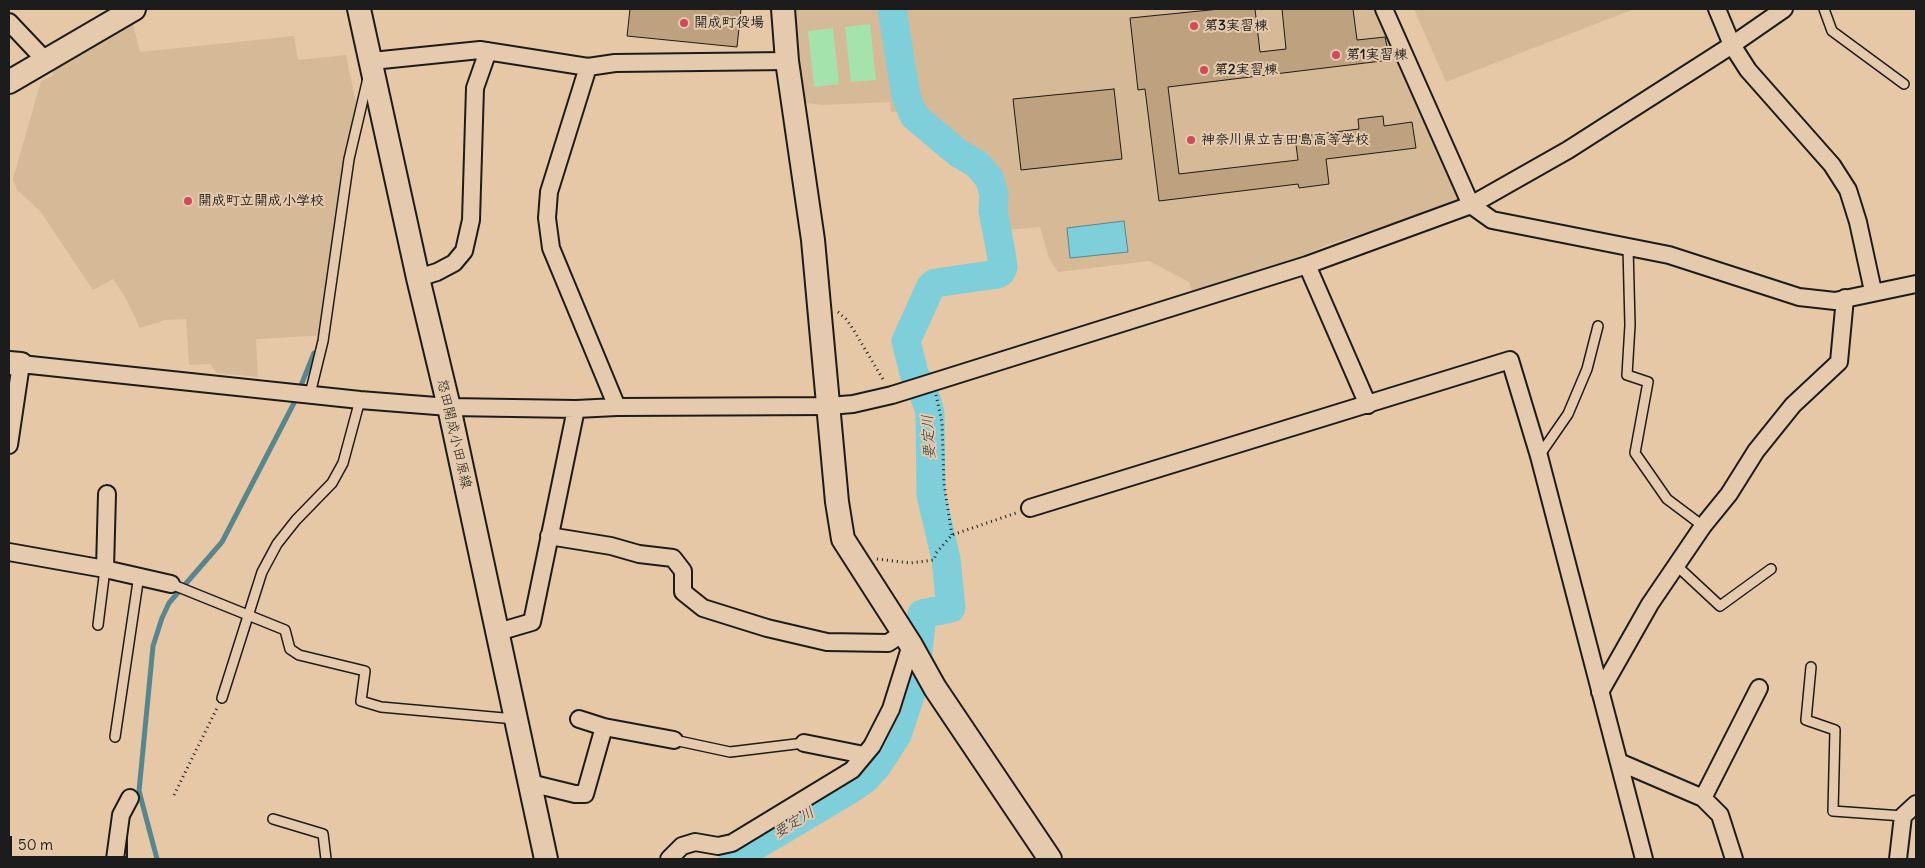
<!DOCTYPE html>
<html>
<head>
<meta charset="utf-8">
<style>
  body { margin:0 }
  #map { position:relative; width:1925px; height:868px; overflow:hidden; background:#e6c8a6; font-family:Delius,sans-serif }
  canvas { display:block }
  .frame { position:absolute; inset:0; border:10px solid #1c1c1c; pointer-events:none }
  .scale { position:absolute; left:10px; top:836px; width:118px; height:22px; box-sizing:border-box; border:2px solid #1c1c1c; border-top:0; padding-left:6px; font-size:15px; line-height:18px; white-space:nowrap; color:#1c1c1c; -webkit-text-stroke:4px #e6caad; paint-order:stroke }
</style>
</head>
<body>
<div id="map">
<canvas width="1925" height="868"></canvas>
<div class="frame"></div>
<div class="scale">50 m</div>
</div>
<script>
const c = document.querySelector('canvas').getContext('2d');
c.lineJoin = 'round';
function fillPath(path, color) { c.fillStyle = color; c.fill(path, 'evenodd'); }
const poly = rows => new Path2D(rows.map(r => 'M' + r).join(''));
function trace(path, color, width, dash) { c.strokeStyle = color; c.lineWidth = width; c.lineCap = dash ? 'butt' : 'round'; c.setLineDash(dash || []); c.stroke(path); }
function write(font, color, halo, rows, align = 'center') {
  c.font = font + ' Delius,"Klee One",sans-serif'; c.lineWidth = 4; c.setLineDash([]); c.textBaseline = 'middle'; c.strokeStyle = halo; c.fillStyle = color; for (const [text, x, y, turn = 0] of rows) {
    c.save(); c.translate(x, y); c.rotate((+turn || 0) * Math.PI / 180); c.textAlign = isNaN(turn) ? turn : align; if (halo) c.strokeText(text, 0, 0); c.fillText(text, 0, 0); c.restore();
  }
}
const built = poly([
  [794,9,1383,9,1461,199,1413,217,1326,245,1278,267,1193,295,1189,282,1149,261,1058,272,1049,258,1040,227,997,231,994,201,989,187,973,168,903,111,891,112,890,102,823,105,805,103],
  [1414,9,1634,9,1446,82],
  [133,24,140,52,294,36,298,60,346,55,361,126,327,335,256,339,258,377,217,373,210,364,189,365,186,319,165,320,140,328,125,297,113,279,93,290,40,211,17,190,13,179,41,81,53,76,52,70]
]);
const green = poly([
  [870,24,876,80,851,82,845,27],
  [833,28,839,84,814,87,808,31]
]);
const water = poly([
  [1124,221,1128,252,1070,258,1067,228,1124,221]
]);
const stream = poly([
  [157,859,139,791,153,646,162,618,169,603,222,542,294,403,314,353]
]);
const river = poly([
  [733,859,849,790,865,779,877,766,897,735,915,681,922,614,951,608,946,559,931,495,930,413,927,402,914,373,906,341,931,286,935,283,998,274,1001,272,1003,267,1001,252,993,211,994,194,989,178,977,164,958,153,914,116,906,96,892,9]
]);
const building = poly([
  [630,9,741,9,737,47,627,36,630,9],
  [1220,9,1255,9,1260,52,1286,49,1282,9,1353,9,1357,40,1385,37,1390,60,1168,87,1179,174,1298,160,1295,137,1359,129,1358,119,1383,116,1384,126,1412,122,1416,148,1326,159,1329,184,1299,188,1298,184,1159,201,1145,89,1138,90,1130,18,1220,9],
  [1114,89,1122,159,1021,170,1013,99,1114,89]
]);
const path = poly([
  [838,312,846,319,853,329,884,381],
  [936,395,942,422,944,484,952,535],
  [877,559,910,563,934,560,936,553,952,535,1016,513],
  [174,795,217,708]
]);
const lane = poly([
  [1824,9,1832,31,1904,84],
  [1628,247,1630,325,1627,375,1648,382,1635,453,1667,499,1703,526],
  [310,394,323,341,349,159,368,78],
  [1539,456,1568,414,1587,369,1598,326],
  [1677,566,1720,606,1771,569],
  [171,584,285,630,290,649,299,655,365,671,361,701,381,707,515,719],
  [98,625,105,569],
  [1811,667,1806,720,1835,730,1833,811,1903,816],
  [222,698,262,572,277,544,296,520,332,483,343,463,360,400],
  [115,737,139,575],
  [674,740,730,752,804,743],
  [273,819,323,834,326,859]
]);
const street = poly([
  [1384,9,1471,205,1492,220,1669,255,1799,297,1835,301,1916,284],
  [1717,9,1732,45,1748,70,1832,165,1848,190,1858,222,1873,291],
  [9,22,45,60],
  [372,61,480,50,588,67,615,63,787,61],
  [588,67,549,192,547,218,551,248,617,407],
  [1307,265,1368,405],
  [418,278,437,272,454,263,464,251,471,220,475,88,488,51],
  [9,445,21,364,360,400,449,407,576,409,617,407,829,406,853,404,892,395,1307,265,1471,205,1568,150,1732,45,1784,9],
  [1030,508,1510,360,1539,456,1644,859],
  [549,536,611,546,639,554,673,558,683,571,683,592,703,608,767,628,827,642,888,643,903,633],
  [9,552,105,569,171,584],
  [105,569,107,494],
  [498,632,532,622,576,409],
  [1600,692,1650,604,1703,526,1729,494,1756,451,1793,405,1839,362,1845,298],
  [579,719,604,727,674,740],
  [804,743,864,755],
  [1619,762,1703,798,1720,815,1734,859],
  [530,783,575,794,585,794,604,727],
  [1703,798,1759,688],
  [115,859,121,815,130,798],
  [669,859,682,846,695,842,718,846,732,843,852,770,872,746,891,709,911,645],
  [1898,859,1903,816,1916,804]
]);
const secondary = poly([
  [359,9,418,278,449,407,546,859],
  [783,9,787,61,813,240,837,502,843,539,911,645,935,688,1050,859],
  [9,82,134,9],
  [9,363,21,364]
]);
const markers = [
  [684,23,5,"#d1495b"],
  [1194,26,5,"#d1495b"],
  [1336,55,5,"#d1495b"],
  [1204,70,5,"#d1495b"],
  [1191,140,5,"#d1495b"],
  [188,201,5,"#d1495b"]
];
const poiNames = [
  ["開成町役場",694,23],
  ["第3実習棟",1204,26],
  ["第1実習棟",1346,55],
  ["第2実習棟",1214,70],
  ["神奈川県立吉田島高等学校",1201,140],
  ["開成町立開成小学校",198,201]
];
const streetNames = [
  ["怒田開成小田原線",454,434,77]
];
const waterNames = [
  ["要定川",929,437,-93],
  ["要定川",794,823,-31]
];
fillPath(built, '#d6b997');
fillPath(green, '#a4e3ac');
fillPath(water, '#7fcfda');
trace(water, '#57878e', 1);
trace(stream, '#57878e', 5);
trace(river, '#7fcfda', 29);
fillPath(building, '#bea17e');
trace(building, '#1c1c1c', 1);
trace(lane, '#1c1c1c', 12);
trace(street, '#1c1c1c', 20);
trace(secondary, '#1c1c1c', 26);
trace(path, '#1c1c1c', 3, [1, 4]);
trace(lane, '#e6caad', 9);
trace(street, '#e6caad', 16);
trace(secondary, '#e6caad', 22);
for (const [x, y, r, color] of markers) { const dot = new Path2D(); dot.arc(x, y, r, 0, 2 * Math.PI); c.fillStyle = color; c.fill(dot); trace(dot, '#e6caad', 2); }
write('bold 14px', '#1c1c1c', '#e6caad', poiNames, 'left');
write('14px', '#1c1c1c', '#e6caad', streetNames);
write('italic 15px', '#304042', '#e6caad', waterNames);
</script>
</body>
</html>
